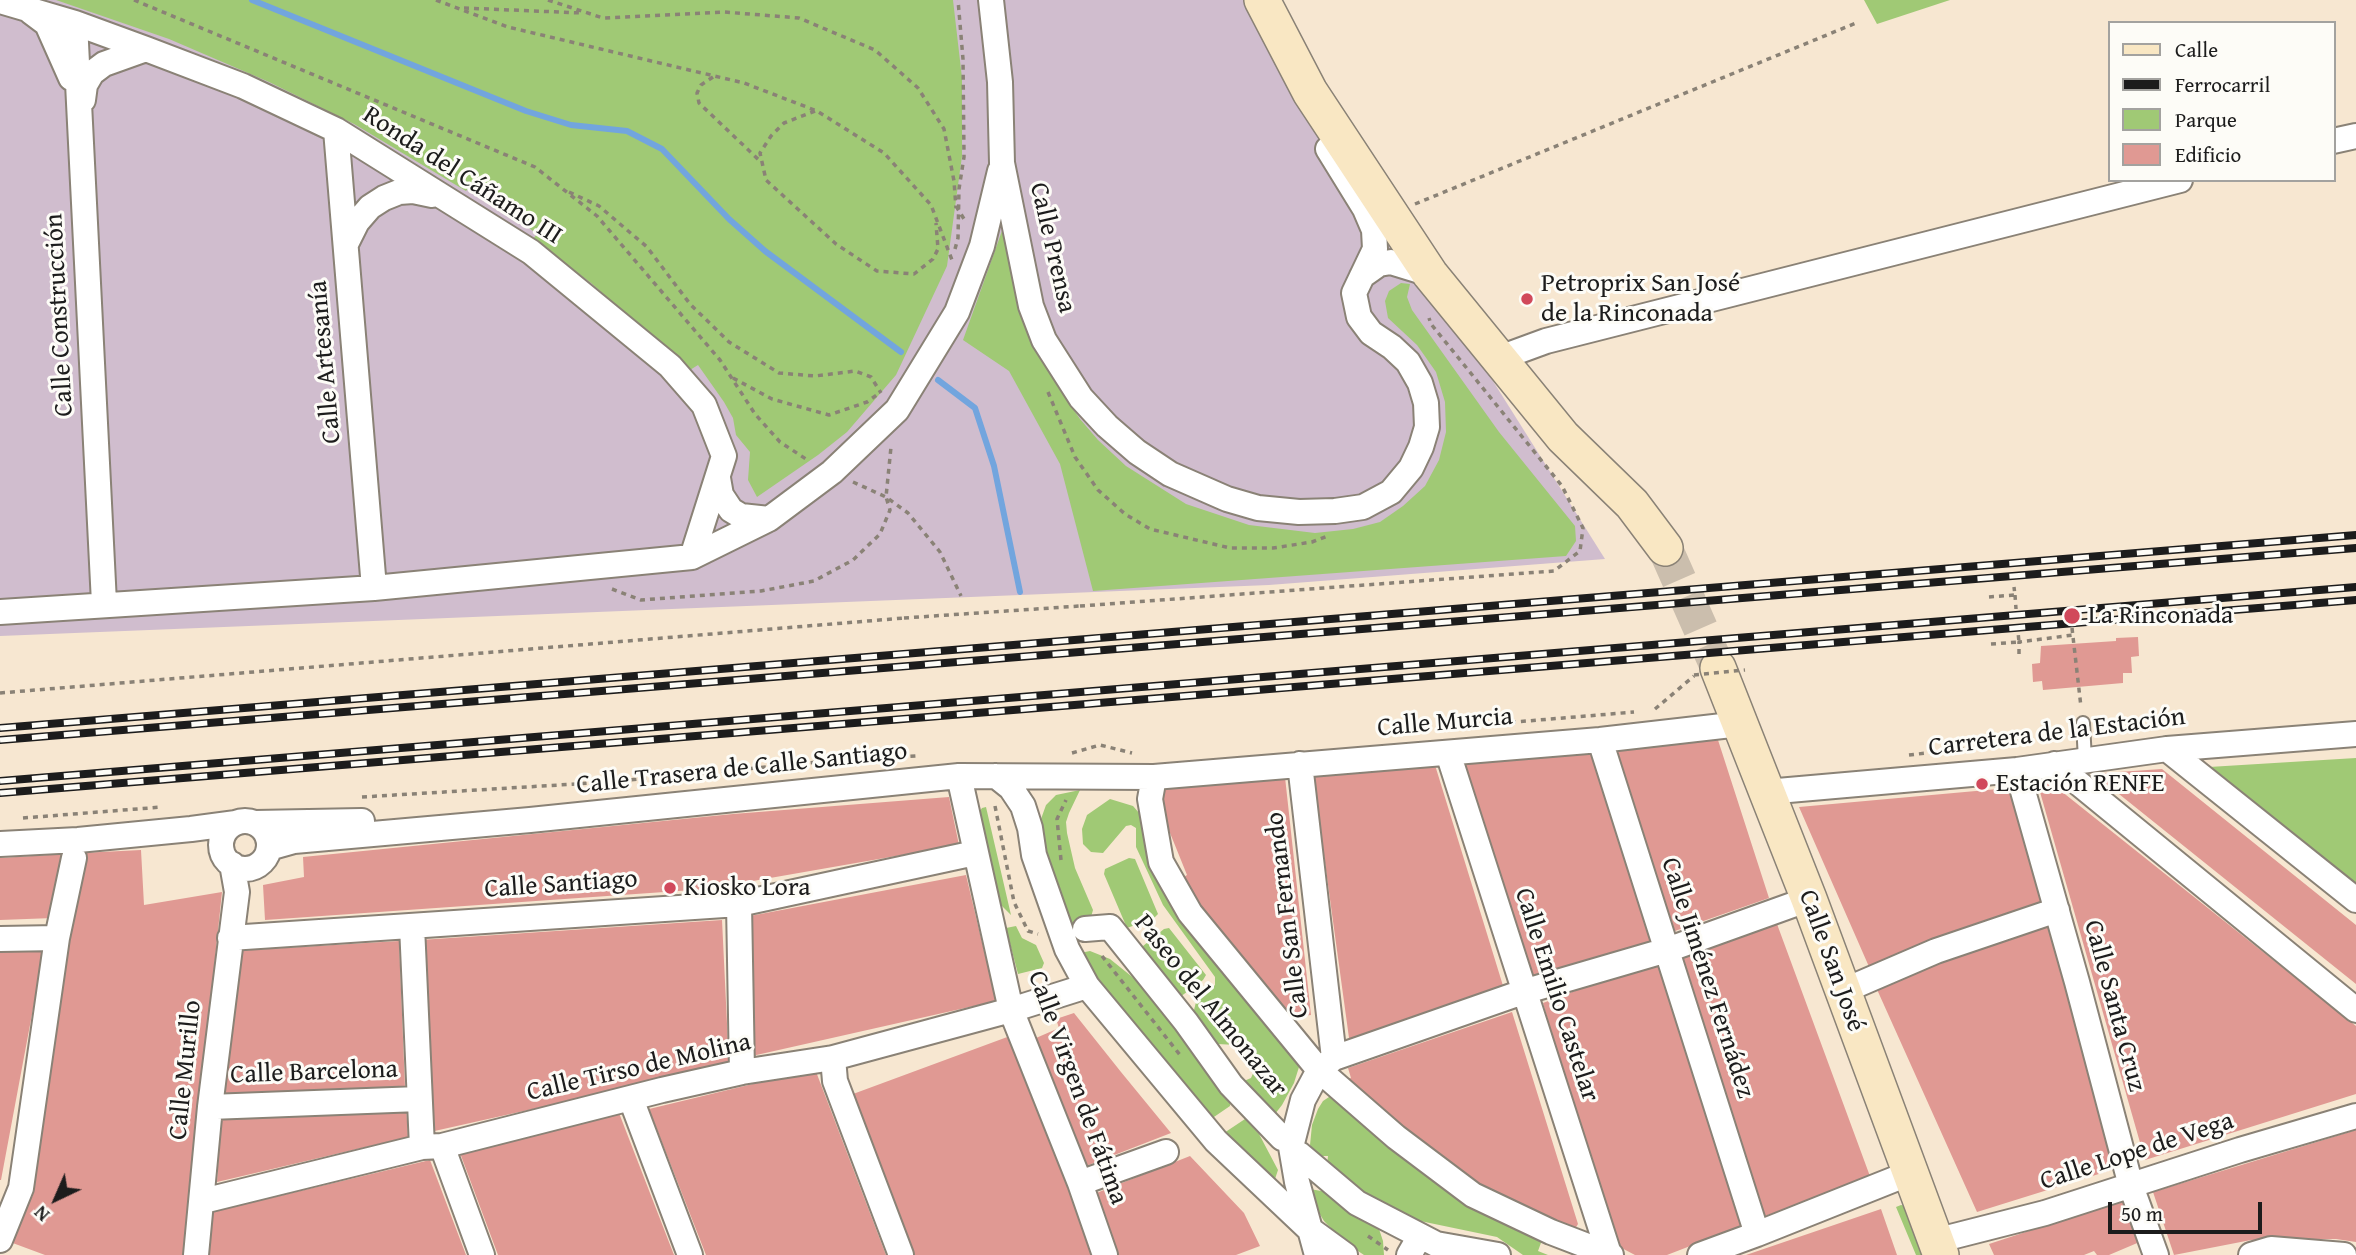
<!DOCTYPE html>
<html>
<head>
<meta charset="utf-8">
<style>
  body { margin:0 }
  #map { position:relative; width:2356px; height:1255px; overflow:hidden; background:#f7e7d1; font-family:"Gentium Book Plus",serif }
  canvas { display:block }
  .legend { position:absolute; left:2108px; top:21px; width:228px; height:161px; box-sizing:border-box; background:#fdfcf7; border:2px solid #a3a29f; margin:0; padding:9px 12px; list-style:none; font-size:21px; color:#1c1c1c }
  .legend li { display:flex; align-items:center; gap:14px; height:35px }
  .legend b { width:35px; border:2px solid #a3a29f }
  .north { position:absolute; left:21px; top:1164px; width:70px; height:70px; -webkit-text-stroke:5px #fdfcf7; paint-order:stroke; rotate:224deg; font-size:19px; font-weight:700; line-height:28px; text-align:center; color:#1c1c1c }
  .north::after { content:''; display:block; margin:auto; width:24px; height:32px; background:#1c1c1c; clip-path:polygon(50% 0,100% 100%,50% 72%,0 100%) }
  .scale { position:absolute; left:2108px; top:1202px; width:154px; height:32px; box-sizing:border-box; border:4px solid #1c1c1c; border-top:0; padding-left:9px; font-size:21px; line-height:24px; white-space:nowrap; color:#1c1c1c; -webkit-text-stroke:5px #fdfcf7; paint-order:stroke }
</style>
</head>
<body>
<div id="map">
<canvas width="2356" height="1255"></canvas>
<ul class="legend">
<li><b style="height:9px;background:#f9e7c3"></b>Calle</li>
<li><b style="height:9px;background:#1c1c1c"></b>Ferrocarril</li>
<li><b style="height:19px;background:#a0c975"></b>Parque</li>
<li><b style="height:19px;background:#e09993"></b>Edificio</li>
</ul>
<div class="north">N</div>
<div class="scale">50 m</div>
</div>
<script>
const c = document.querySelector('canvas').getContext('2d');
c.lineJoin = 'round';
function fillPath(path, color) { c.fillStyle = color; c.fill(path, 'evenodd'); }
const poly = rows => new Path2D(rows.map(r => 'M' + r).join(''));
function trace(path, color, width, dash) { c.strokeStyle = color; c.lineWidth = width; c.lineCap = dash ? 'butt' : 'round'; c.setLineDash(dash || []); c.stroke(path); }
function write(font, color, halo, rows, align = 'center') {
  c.font = font + ' "Gentium Book Plus",serif'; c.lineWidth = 6; c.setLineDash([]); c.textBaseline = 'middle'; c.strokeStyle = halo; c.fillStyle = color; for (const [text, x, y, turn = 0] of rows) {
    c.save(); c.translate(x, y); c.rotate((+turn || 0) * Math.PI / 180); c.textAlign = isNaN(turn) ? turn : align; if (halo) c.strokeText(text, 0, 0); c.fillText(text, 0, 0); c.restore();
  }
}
const industrial = poly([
  [0,0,1253,0,1605,559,1269,585,0,636]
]);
const green = poly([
  [56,0,953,0,962,78,962,156,947,266,896,375,847,432,818,455,757,497,748,480,750,452,736,435,733,418,724,402,698,365,690,370,591,283,533,239,537,234,471,185,466,191,354,124,269,82,169,39],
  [1864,0,1950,0,1877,24],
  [1003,228,1018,302,1036,349,1058,387,1080,419,1098,440,1126,466,1186,504,1249,525,1315,533,1353,529,1380,522,1403,506,1425,486,1439,460,1446,432,1445,402,1436,372,1417,345,1388,318,1385,301,1389,291,1401,283,1410,284,1407,297,1412,310,1499,432,1575,526,1576,541,1566,556,1093,591,1060,464,1009,371,963,340],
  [2356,758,2356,884,2209,767],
  [1080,790,1069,813,1066,822,1067,833,1075,868,1093,910,1091,917,1084,923,1066,927,1060,915,1041,833,1041,819,1046,805,1056,795],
  [1110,799,1133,806,1140,814,1297,1060,1299,1067,1294,1083,1282,1105,1275,1114,1245,1088,1244,1081,1251,1078,1255,1069,1250,1055,1237,1045,1217,1044,1209,1038,1193,1014,1196,1002,1215,985,1215,977,1163,905,1136,847,1136,828,1131,825,1126,826,1103,853,1091,852,1083,844,1082,829,1087,815],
  [986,807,1011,915,1001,905,978,814,982,808],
  [1129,858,1135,859,1158,914,1154,918,1127,928,1104,874,1105,869],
  [1016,926,1022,938,1036,945,1044,963,1042,968,1018,974,1006,928],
  [1169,928,1206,975,1203,980,1180,997,1143,951,1143,946,1164,929],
  [1090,951,1110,959,1146,988,1231,1099,1230,1106,1211,1119,1086,963,1080,953],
  [1332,1095,1341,1106,1414,1166,1453,1191,1542,1240,1538,1251,1548,1255,1523,1255,1497,1237,1401,1217,1379,1206,1327,1165,1328,1156,1320,1156,1313,1152,1310,1145,1312,1125,1318,1109,1323,1101],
  [1245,1119,1259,1134,1278,1170,1275,1179,1269,1179,1224,1133],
  [1304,1188,1327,1192,1378,1226,1383,1241,1384,1255,1364,1255,1343,1241,1324,1221],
  [1901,1205,1906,1206,1926,1255,1916,1255,1896,1207]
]);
const stream = poly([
  [252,0,526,111,571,125,627,131,662,149,729,219,765,251,901,352],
  [938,380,975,408,994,466,1020,592]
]);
const building = poly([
  [2138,637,2139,656,2131,657,2132,673,2123,673,2123,683,2043,690,2042,681,2033,682,2032,664,2040,663,2041,646,2116,641,2116,638],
  [1718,740,1769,898,1672,932,1612,748],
  [1592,750,1652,941,1534,978,1464,762],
  [1435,765,1504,989,1354,1041,1349,1038,1313,775],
  [2162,769,2356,925,2356,984,2099,778,2104,773],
  [1285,777,1311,1015,1286,1018,1206,914,1182,878,1187,875,1166,823,1162,786],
  [2051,783,2356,1026,2356,1094,2145,1160,2038,785],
  [2009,788,2044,904,1870,969,1799,807],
  [949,797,959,845,707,889,265,920,263,885,304,877,303,857,733,814],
  [141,850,144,905,222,892,184,1255,45,1255,10,1242,33,1195,81,853],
  [64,854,53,918,0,920,0,858],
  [966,875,996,1001,752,1056,750,916],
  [2047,918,2118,1168,1977,1212,1875,985],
  [722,920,729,1065,430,1132,420,940],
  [1777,924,1871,1179,1762,1217,1680,956],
  [399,941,405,1087,221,1101,235,951],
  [44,950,1,1180,0,1180,0,952],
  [1657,960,1742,1226,1667,1255,1635,1255,1612,1243,1543,1003],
  [1512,1012,1578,1224,1573,1232,1477,1188,1343,1080,1351,1078,1348,1068],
  [1074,1013,1121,1072,1171,1133,1086,1166,1036,1038,1059,1028,1056,1019],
  [1010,1036,1093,1255,914,1255,853,1094],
  [815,1069,886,1255,706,1255,649,1109],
  [406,1105,408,1137,217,1182,221,1119],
  [619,1113,674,1255,498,1255,460,1153],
  [2356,1130,2356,1242,2336,1239,2251,1240,2174,1255,2153,1192],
  [1190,1156,1244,1213,1260,1246,1236,1255,1117,1255,1094,1194],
  [430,1160,466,1255,206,1255,208,1213],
  [2127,1199,2142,1241,2109,1255,2097,1255,2094,1251,2084,1255,1994,1255,1989,1244],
  [1881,1209,1897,1255,1746,1255]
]);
const secondaryTunnel = poly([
  [1665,548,1718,668]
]);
const path = poly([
  [134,0,535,167,597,216,720,360,755,414,780,442,809,461],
  [436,0,508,27,744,83,817,111,884,153,931,205,952,260],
  [548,0,603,18,724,12,799,18,875,50,918,88,944,129,954,181,956,208],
  [464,8,582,13],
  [713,77,701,85,697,93,699,103,761,162],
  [815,111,784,123,771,136,760,153,766,180,836,244,877,271,914,274,933,259,938,249,936,223],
  [569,192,599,206,647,247,690,304,729,342,779,373,815,376,855,371,871,377,881,393],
  [1415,204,1856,23],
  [956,206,964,219],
  [955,249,958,238,959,189,964,157,963,59,958,0],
  [733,378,772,399,829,415,867,402,878,394],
  [1048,392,1075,457,1098,490,1125,514,1150,529,1230,548,1273,548,1312,542,1330,535],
  [853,482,886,497,908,513,940,552,961,596],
  [612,589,641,600,761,591,814,581,853,560,880,534,890,510,886,497,891,447],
  [2015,595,2016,609],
  [1989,597,2015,595,2014,587],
  [1080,606,1554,571,1580,551,1583,528,1562,486,1431,324,1429,318],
  [2072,628,2081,707],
  [1991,644,2019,642,2018,632],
  [2019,654,2019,642,2073,635],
  [0,693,904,618],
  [1655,709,1694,676],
  [1491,724,1634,712],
  [1072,753,1100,745,1132,753],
  [1909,755,2068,737],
  [362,797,608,782,818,762,916,756],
  [995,806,1014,902,1028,931,1038,934],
  [23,818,162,807],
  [1061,860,1057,819,1066,800],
  [1102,956,1180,1055],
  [1368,1236,1388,1250]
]);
const lane = poly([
  [2083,723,2085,760]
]);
const street = poly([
  [991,0,1000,82,1002,163,1031,306,1044,340,1081,398,1107,426,1137,452,1170,474,1227,499,1258,508,1299,512,1335,511,1363,507,1391,492,1411,468,1421,447,1427,427,1426,403,1420,383,1408,362,1392,347,1371,333,1359,317,1354,293,1375,249,1374,230,1365,209,1328,149],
  [0,1,75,23,146,49,243,86,336,130,531,252,670,366,704,405,724,456,692,557,374,588,0,612],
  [31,12,47,24,71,78],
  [75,23,104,603],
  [83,100,85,85,92,73,104,64,146,49],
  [336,130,374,588],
  [2333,141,2356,136],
  [346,244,357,222,370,207,384,198,399,192,413,191,432,195],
  [1362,276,1379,264,1391,262,1430,274],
  [1497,359,1546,341,2180,180],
  [718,478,721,495,731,510,741,516,769,519],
  [692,557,769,519,832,472,897,410,957,312,982,246,1000,171],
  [1600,740,1757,1234],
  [2167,749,2356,900],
  [1448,753,1609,1254],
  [1300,764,1334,1058],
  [2055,764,2356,1010],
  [2017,770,2077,982,2131,1186,2156,1255],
  [959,776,1011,1010,1080,1183,1105,1255],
  [996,776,1011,788,1023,806,1030,828,1034,855,1067,949,1087,986,1216,1141,1308,1228,1345,1255],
  [1154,777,1150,799,1161,862,1190,913,1319,1070,1396,1137,1473,1195,1551,1232,1611,1255],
  [1766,792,2017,770,2167,749,2356,734],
  '221 845a24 24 0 1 1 48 0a24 24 0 1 1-48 0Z',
  [255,823,362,821],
  [0,844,78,840,191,829,236,823],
  [269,848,294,841,530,820,959,776,1154,777,1600,740,1740,724],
  [739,904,742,1072],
  [412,926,422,1147],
  [1085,929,1110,927,1186,1022,1231,1085,1282,1138],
  [230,938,739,904,975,853],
  [0,939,57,938],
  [1843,991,1936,951,2057,910],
  [833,1058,835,1081,901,1255],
  [631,1099,690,1255],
  [210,1107,419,1099],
  [442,1146,482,1255],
  [1299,1154,1357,1203,1436,1244,1498,1255],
  [1080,1183,1166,1152],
  [203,1201,422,1147,442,1146,662,1090,742,1072,833,1058,1011,1010,1087,986],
  [0,1240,21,1188,57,938,74,858],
  [1935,1241,2045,1213,2240,1150,2356,1116],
  [196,1255,210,1107,237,892,232,864],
  [1317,1255,1297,1182,1291,1147,1303,1100,1319,1070,1334,1058,1523,992,1667,950,1809,899],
  [1409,1255,1420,1236],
  [1700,1255,1757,1234,1910,1173],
  [2251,1255,2271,1249,2344,1255]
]);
const secondary = poly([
  [1262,0,1310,92,1430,274,1563,437,1632,504,1665,548],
  [1718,668,1809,899,1941,1255]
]);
const rail = poly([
  [0,728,2356,535],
  [0,740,2356,548],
  [0,781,2356,587],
  [0,793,2356,600]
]);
const pathBridge = poly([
  [904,618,1080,606],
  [1694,675,1745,670]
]);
const markers = [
  [1527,299,7,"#d1495b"],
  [2072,616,9,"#d1495b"],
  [1982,784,7,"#d1495b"],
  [670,888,7,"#d1495b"]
];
const streetNames = [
  ["Ronda del Cáñamo III",462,176,33],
  ["Calle Prensa",1052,248,77],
  ["Calle Construcción",60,315,-93],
  ["Calle Artesanía",326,362,-95],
  ["Calle Murcia",1445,723,-5],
  ["Carretera de la Estación",2057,733,-7],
  ["Calle Trasera de Calle Santiago",742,769,-6],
  ["Calle Santiago",561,885,-4],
  ["Calle San Fernando",1288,915,-97],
  ["Calle San José",1831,961,70],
  ["Calle Jiménez Fernádez",1707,978,72],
  ["Calle Emilio Castelar",1556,995,72],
  ["Paseo del Almonazar",1210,1006,51],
  ["Calle Santa Cruz",2114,1006,75],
  ["Calle Tirso de Molina",639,1068,-13],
  ["Calle Murillo",186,1070,-84],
  ["Calle Barcelona",314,1073,-2],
  ["Calle Virgen de Fátima",1077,1088,70],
  ["Calle Lope de Vega",2137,1152,-18]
];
const poiNames = [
  ["Petroprix San José",1541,284],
  ["de la Rinconada",1541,314],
  ["La Rinconada",2088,616],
  ["Estación RENFE",1996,784],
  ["Kiosko Lora",684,888]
];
fillPath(industrial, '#d0bdce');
fillPath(green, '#a0c975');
trace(stream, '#72a5de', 6);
fillPath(building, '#e09993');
trace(secondaryTunnel, '#cbbead', 35, [35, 18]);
trace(lane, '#8a8276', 16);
trace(street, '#8a8276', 28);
trace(secondary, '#8a8276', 38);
trace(path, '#8a8276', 3.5, [5, 5]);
trace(lane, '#fff', 12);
trace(street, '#fff', 24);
trace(secondary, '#f9e7c3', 35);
trace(rail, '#1c1c1c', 8);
trace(rail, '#fdfcf7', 5, [16]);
trace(pathBridge, '#8a8276', 3.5, [5, 5]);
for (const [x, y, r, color] of markers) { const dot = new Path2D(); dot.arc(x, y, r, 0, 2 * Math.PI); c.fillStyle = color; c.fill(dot); trace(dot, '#fdfcf7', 2.5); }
write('26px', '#1c1c1c', '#fdfcf7', streetNames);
write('26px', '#1c1c1c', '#fdfcf7', poiNames, 'left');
</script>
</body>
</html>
